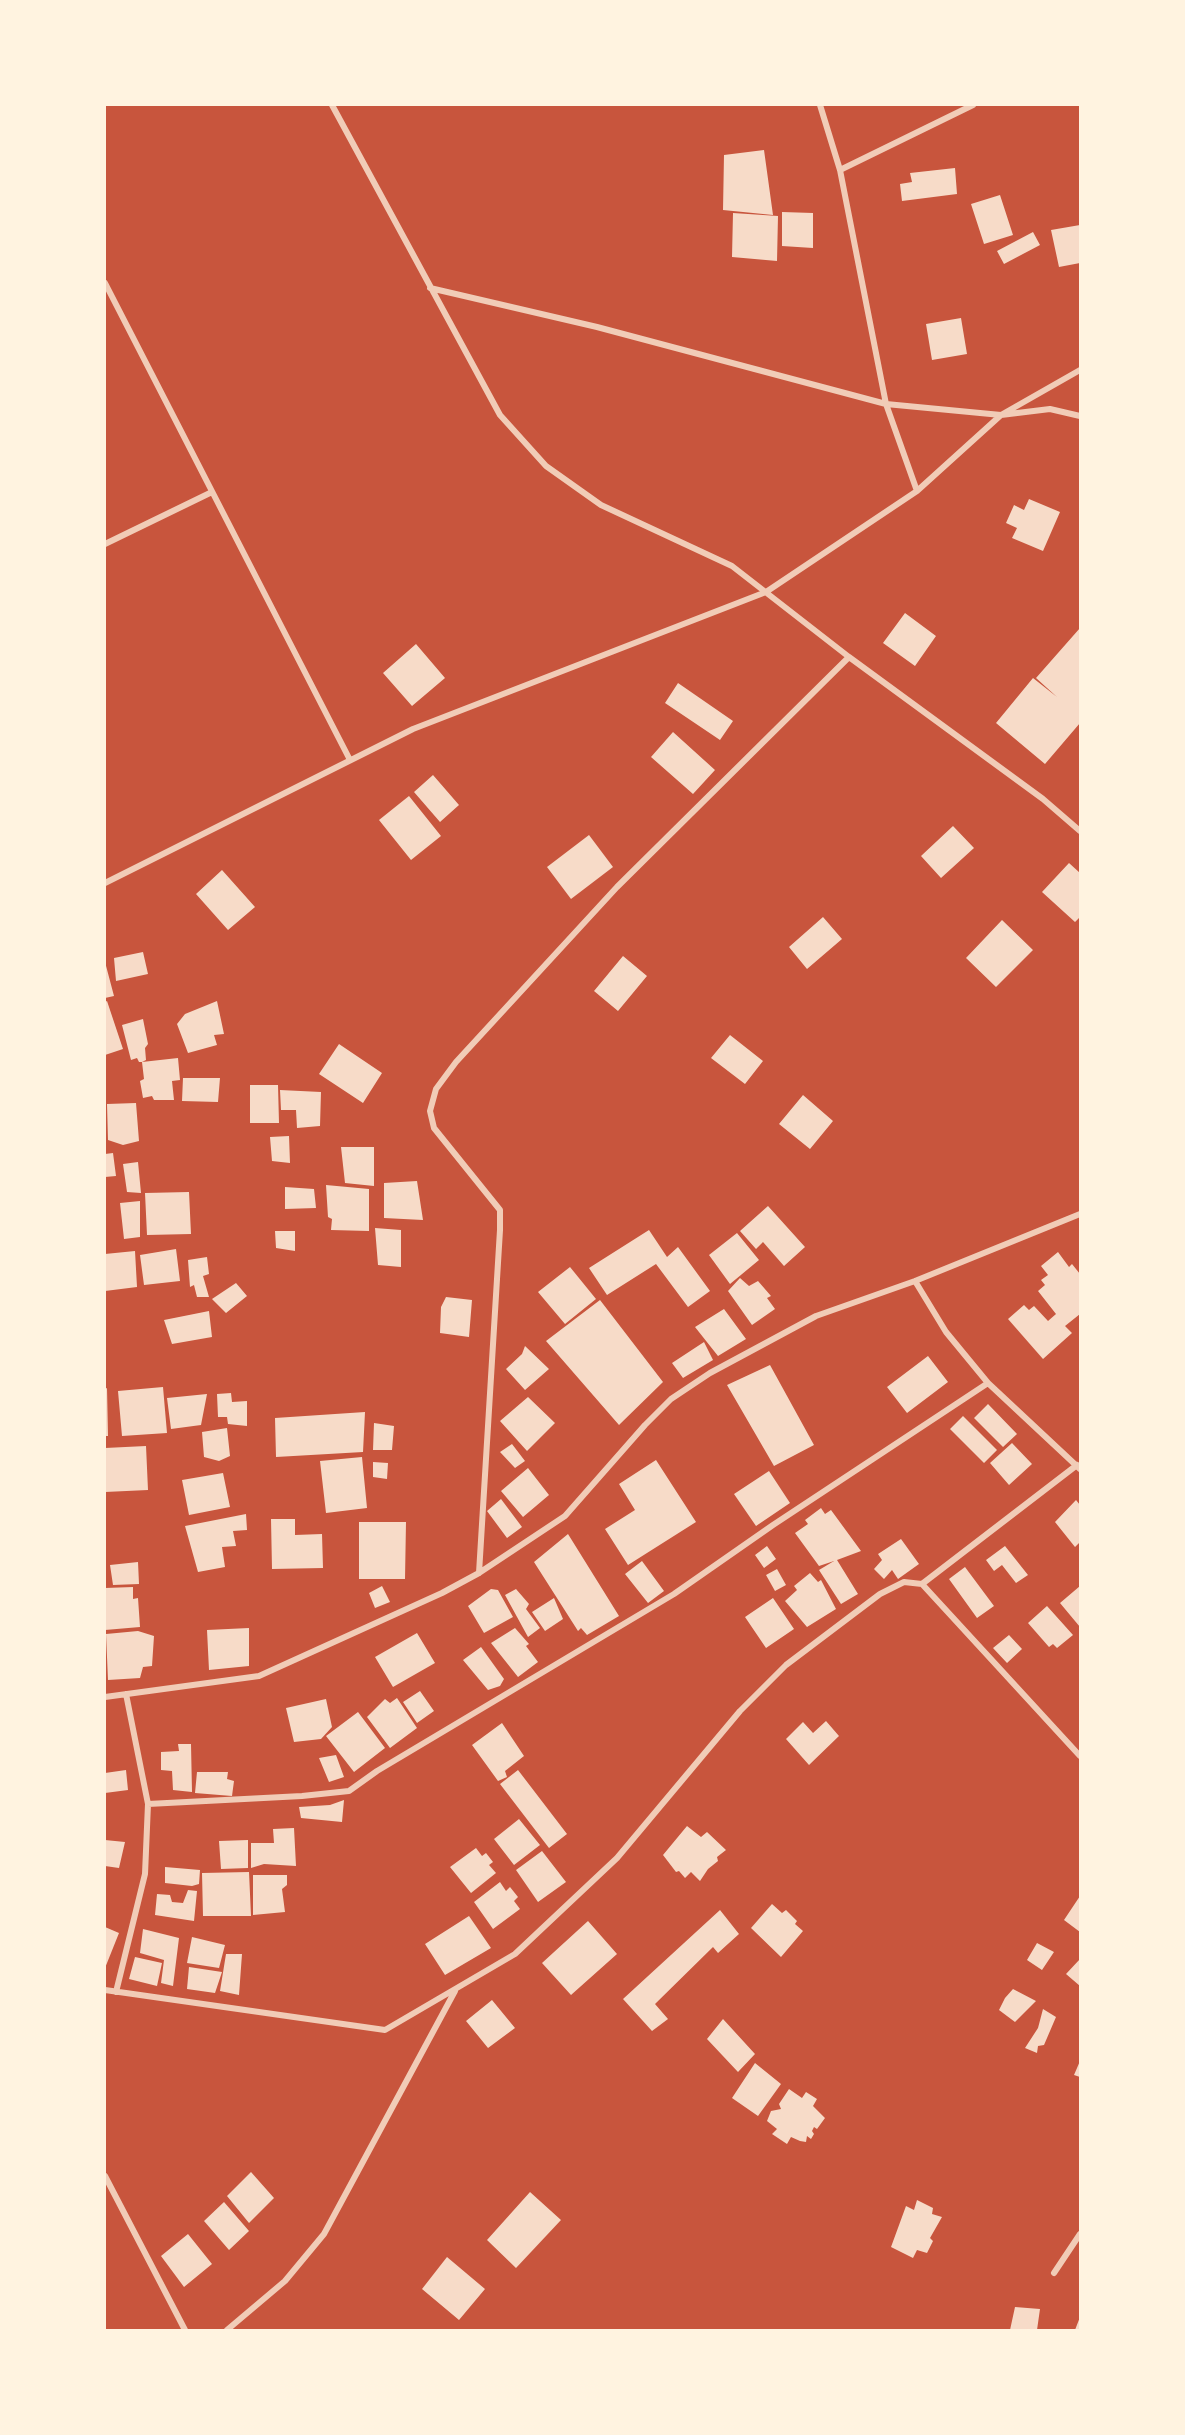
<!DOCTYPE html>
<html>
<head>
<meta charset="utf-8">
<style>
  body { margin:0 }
  #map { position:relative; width:1185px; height:2435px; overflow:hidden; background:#c8553d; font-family:"Nunito Sans",sans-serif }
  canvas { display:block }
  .frame { position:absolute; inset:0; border:106px solid #fff3e0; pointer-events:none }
</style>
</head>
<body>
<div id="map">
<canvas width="1185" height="2435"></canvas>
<div class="frame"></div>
</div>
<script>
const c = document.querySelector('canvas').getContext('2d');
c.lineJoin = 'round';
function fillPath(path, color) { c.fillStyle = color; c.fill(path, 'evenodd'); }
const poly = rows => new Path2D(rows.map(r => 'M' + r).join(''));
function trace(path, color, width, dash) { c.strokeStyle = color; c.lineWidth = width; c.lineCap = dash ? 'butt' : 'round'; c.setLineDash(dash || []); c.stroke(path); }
const building = poly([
  [764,150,773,215,723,210,724,155],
  [955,168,957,194,902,201,900,184,912,182,910,173],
  [1000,195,1013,235,984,244,971,204],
  [782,212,813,213,813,248,782,246],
  [733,213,778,216,777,261,732,257],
  [1080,225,1080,263,1059,267,1051,230],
  [1033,232,1040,245,1004,264,997,251],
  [961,318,967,354,932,360,926,324],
  [1029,499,1060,512,1043,551,1012,538,1017,528,1006,523,1014,505,1024,510],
  [905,613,936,636,915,666,883,643],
  [1080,628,1080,723,1045,764,996,723,1033,678,1057,697,1036,678],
  [416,644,445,678,412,706,383,673],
  [678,683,733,721,720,740,665,703],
  [673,732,715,770,693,794,651,757],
  [433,775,459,805,440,822,414,792],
  [409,796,441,836,411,860,379,820],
  [953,826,974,848,941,878,921,856],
  [589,835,613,867,571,899,547,867],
  [1069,863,1080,873,1080,917,1075,922,1042,892],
  [222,870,255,907,228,930,196,894],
  [823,917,842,939,807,969,789,947],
  [1002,920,1033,950,996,987,966,958],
  [143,952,148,974,116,981,114,958],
  [623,956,647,976,618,1011,594,991],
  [105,962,114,996,105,998],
  [107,1001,123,1049,105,1055,105,1002],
  [217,1001,224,1034,214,1035,217,1045,188,1053,177,1024,185,1014],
  [143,1019,148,1044,145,1048,146,1060,142,1062,178,1058,180,1080,172,1081,174,1100,154,1100,152,1096,143,1098,140,1081,144,1079,142,1062,139,1062,137,1058,131,1060,122,1025],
  [730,1035,763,1061,745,1084,711,1058],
  [339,1044,382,1073,363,1103,319,1074],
  [183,1078,220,1078,218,1102,182,1101],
  [250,1085,278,1085,279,1123,250,1123],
  [280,1090,321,1092,320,1126,297,1128,296,1110,281,1110],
  [803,1095,833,1121,810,1149,779,1124],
  [136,1103,139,1141,123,1145,108,1140,107,1104],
  [289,1136,290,1163,272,1161,270,1137],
  [341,1147,374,1147,374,1186,345,1183],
  [113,1153,116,1176,105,1177,105,1154],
  [138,1162,141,1193,127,1192,123,1164],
  [417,1181,423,1220,384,1218,384,1183],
  [326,1185,369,1189,369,1231,331,1230,332,1219,328,1217],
  [285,1187,314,1189,316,1208,285,1209],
  [189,1192,191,1234,147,1235,145,1193],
  [140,1201,140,1237,124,1239,120,1203],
  [768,1206,805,1247,784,1266,763,1242,756,1249,740,1231],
  [375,1228,401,1230,401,1267,378,1265],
  [649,1230,667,1257,678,1247,710,1291,688,1307,656,1264,607,1295,589,1268],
  [275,1231,295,1231,295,1251,276,1248],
  [737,1233,759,1260,730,1284,709,1255],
  [176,1249,180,1281,144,1285,140,1255],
  [135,1251,137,1287,105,1291,105,1254],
  [1058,1252,1069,1267,1072,1264,1080,1274,1080,1314,1065,1326,1072,1333,1043,1359,1008,1319,1024,1305,1029,1310,1034,1306,1048,1321,1056,1314,1038,1291,1045,1285,1041,1280,1048,1275,1041,1266],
  [207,1257,209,1274,203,1276,209,1297,197,1297,194,1285,190,1287,188,1260],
  [570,1267,596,1299,565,1324,538,1292],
  [740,1278,749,1286,758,1281,771,1296,767,1298,775,1309,752,1325,728,1291],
  [236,1283,247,1296,226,1313,212,1299],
  [446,1297,472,1300,469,1337,440,1333,441,1307],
  [600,1300,663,1382,619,1425,546,1341],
  [724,1309,746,1339,718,1356,695,1327],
  [209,1311,212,1337,172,1344,164,1320],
  [704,1342,713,1360,683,1378,672,1363],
  [525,1346,549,1369,525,1390,506,1369,522,1354],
  [928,1356,948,1382,907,1413,887,1387],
  [770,1365,814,1445,774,1466,727,1385],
  [163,1387,167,1433,122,1436,118,1391],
  [107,1388,108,1436,105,1436,105,1389],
  [231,1393,232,1402,247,1401,247,1426,228,1424,227,1417,218,1417,217,1394],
  [207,1394,201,1425,171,1429,167,1398],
  [528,1397,555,1423,527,1451,500,1421],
  [988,1404,1017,1434,1003,1447,974,1418],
  [365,1412,363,1452,276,1457,275,1418],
  [963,1416,997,1450,984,1463,950,1429],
  [374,1423,394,1426,392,1450,373,1450],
  [227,1428,230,1456,219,1461,204,1457,202,1432],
  [1012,1443,1032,1464,1009,1485,990,1463],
  [512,1444,525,1461,515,1468,500,1452],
  [146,1446,148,1490,105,1492,105,1448],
  [362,1457,367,1508,326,1513,320,1461],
  [656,1460,696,1522,628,1565,605,1529,635,1510,619,1484],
  [373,1462,388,1463,387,1479,373,1477],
  [528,1468,549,1495,523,1517,501,1491],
  [769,1471,790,1503,756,1526,734,1494],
  [223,1473,230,1507,189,1515,182,1480],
  [501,1499,522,1527,507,1538,487,1511],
  [1076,1500,1080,1505,1080,1542,1075,1547,1055,1522],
  [821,1508,825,1514,831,1510,861,1551,837,1560,858,1594,841,1604,819,1570,834,1561,819,1566,795,1533,808,1524,805,1520],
  [246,1514,247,1530,233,1531,236,1546,222,1547,225,1567,198,1572,185,1526],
  [271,1519,295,1519,295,1535,322,1534,323,1568,272,1569],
  [359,1522,406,1522,405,1579,359,1579],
  [568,1534,619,1616,587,1635,581,1628,578,1631,534,1562],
  [901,1539,919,1564,898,1579,892,1570,884,1579,874,1569,882,1560,878,1554],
  [767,1546,776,1559,764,1568,755,1555],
  [1005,1546,1028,1575,1016,1583,1002,1565,994,1571,986,1560],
  [642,1561,664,1591,648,1603,625,1574],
  [138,1562,139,1584,113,1585,110,1565],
  [965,1567,994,1606,977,1618,949,1579],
  [777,1569,786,1585,775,1591,766,1575],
  [810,1573,818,1582,821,1580,836,1609,807,1627,785,1601,797,1590,794,1586],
  [382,1586,390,1602,375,1608,369,1593],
  [1080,1586,1080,1627,1060,1603],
  [133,1587,133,1599,138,1598,140,1627,105,1630,105,1588],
  [491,1589,498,1590,513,1617,484,1633,468,1606],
  [516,1589,529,1604,526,1609,540,1628,528,1637,505,1595],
  [554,1598,563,1619,545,1631,532,1612],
  [773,1598,794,1629,766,1648,745,1617],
  [1047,1606,1073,1635,1057,1648,1053,1644,1049,1647,1028,1623],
  [249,1628,249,1666,209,1670,207,1630],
  [515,1628,529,1644,526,1646,538,1662,518,1677,491,1643],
  [138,1631,154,1636,152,1666,143,1667,140,1678,108,1680,106,1634],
  [417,1633,435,1663,393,1687,375,1657],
  [1009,1635,1022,1649,1007,1663,993,1648],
  [481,1647,504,1679,500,1686,488,1690,463,1660],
  [420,1691,434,1711,417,1723,403,1702],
  [397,1698,417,1728,390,1748,367,1717,385,1699,390,1703],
  [326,1699,332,1727,321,1739,294,1742,286,1708],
  [358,1712,385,1748,354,1772,326,1736],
  [826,1721,839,1736,809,1765,786,1739,803,1722,813,1733],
  [502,1723,524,1756,505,1771,507,1777,498,1781,472,1745],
  [178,1744,191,1744,192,1792,173,1790,172,1771,161,1770,161,1752,179,1751],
  [336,1755,344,1777,329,1782,319,1758],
  [126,1770,128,1790,105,1793,105,1773],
  [518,1770,567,1834,549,1848,500,1784],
  [197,1772,228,1772,227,1779,234,1781,232,1796,195,1793],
  [344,1800,342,1822,301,1818,299,1807,330,1805],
  [519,1819,540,1845,514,1865,494,1839],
  [687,1826,701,1837,707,1832,726,1850,717,1857,718,1861,708,1869,700,1881,691,1872,685,1878,679,1871,676,1872,663,1855],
  [294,1828,296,1866,264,1864,251,1868,251,1843,274,1843,273,1829],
  [105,1840,125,1842,119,1868,105,1866],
  [248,1840,248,1868,221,1869,219,1841],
  [476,1848,482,1856,486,1853,493,1862,489,1865,496,1873,471,1893,450,1867],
  [542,1851,566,1882,538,1902,516,1870],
  [165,1867,200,1870,199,1884,192,1886,165,1883],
  [249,1872,251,1916,203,1916,202,1873],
  [253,1875,287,1875,287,1885,282,1889,285,1912,253,1915],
  [500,1882,506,1891,510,1887,518,1897,514,1901,520,1909,493,1929,474,1902],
  [188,1890,197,1891,194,1921,155,1915,157,1894,170,1895,172,1902,183,1903],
  [1080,1896,1080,1932,1064,1920],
  [772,1904,782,1913,786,1910,797,1921,795,1924,803,1931,781,1957,751,1928],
  [720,1910,739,1934,718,1953,713,1947,655,2004,668,2019,652,2031,623,1999],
  [469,1916,491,1948,445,1975,425,1944],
  [588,1921,617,1954,571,1995,542,1963],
  [105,1927,119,1933,105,1968],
  [143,1929,179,1938,173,1986,161,1983,164,1960,140,1953],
  [192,1937,225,1945,219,1968,187,1963],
  [1037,1943,1054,1952,1042,1970,1027,1960],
  [226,1954,242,1954,239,1995,220,1991],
  [135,1957,162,1963,157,1986,129,1979],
  [1080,1959,1080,1986,1066,1974],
  [189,1967,222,1972,215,1993,187,1989],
  [1013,1989,1036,2001,1015,2022,999,2010,1005,1998],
  [492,2000,515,2028,488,2048,466,2021],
  [1043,2009,1056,2017,1044,2045,1038,2046,1037,2053,1025,2048,1038,2028],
  [723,2019,755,2054,738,2072,707,2039],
  [1080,2061,1080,2077,1074,2075],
  [755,2063,781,2084,758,2116,732,2098],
  [789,2089,802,2098,806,2092,817,2099,813,2106,825,2118,817,2129,814,2127,812,2131,814,2134,811,2139,807,2136,806,2142,800,2141,791,2137,787,2144,772,2134,777,2129,767,2121,771,2111,781,2109,779,2104],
  [251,2172,274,2198,249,2223,227,2196],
  [530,2192,561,2220,516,2268,487,2240],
  [917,2200,933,2208,932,2214,942,2217,930,2238,933,2241,927,2253,917,2250,913,2258,891,2247,906,2206,914,2210],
  [224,2202,249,2231,229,2250,204,2221],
  [188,2234,212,2264,184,2287,161,2256],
  [447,2257,485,2289,459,2320,422,2289],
  [1015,2307,1040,2309,1037,2330,1010,2330],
  [1080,2317,1080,2330,1075,2330]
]);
const minor = poly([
  [332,105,500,415,546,466,601,505,732,566,849,657,1043,799,1080,831],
  [820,105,840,170,886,404,917,491],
  [840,170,973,105],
  [105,283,350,760],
  [430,288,597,327,886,404,1001,415,1050,409,1080,416],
  [105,544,212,492],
  [105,883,413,729,766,592,917,491,1001,415,1080,370],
  [915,1281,946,1332,988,1383,1080,1469],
  [479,1573,500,1230,500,1210,434,1128,430,1111,436,1089,456,1062,617,887,849,657],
  [922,1584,1077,1465],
  [105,1697,259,1676,442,1593,479,1573,565,1516,645,1425,671,1399,710,1373,816,1316,915,1281,1080,1214],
  [148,1804,302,1796,349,1791,377,1771,674,1594,773,1525,988,1383],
  [105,1990,385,2030,515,1954,617,1858,740,1711,786,1665,880,1594,904,1582,922,1584,1080,1756],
  [116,1992,145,1874,148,1804,126,1694],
  [105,2176,185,2330],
  [1054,2273,1080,2234],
  [227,2330,285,2281,324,2234,455,1991]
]);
fillPath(building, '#f7dbc8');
trace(minor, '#f1ccb7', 6);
</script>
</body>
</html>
